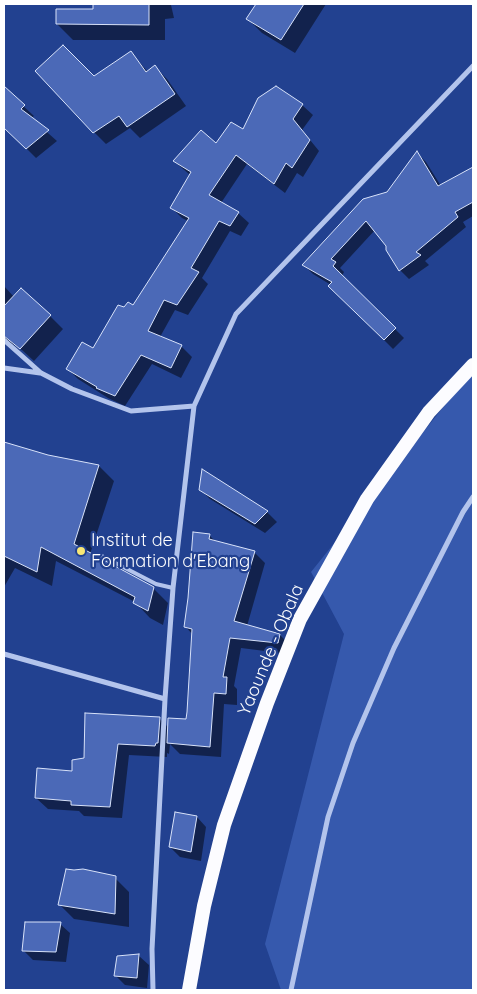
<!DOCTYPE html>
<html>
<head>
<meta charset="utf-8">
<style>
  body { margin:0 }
  #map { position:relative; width:477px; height:994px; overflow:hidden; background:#224190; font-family:Quicksand,sans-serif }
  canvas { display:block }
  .frame { position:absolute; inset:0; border:5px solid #fff; pointer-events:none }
</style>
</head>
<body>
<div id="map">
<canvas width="477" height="994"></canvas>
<div class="frame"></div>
</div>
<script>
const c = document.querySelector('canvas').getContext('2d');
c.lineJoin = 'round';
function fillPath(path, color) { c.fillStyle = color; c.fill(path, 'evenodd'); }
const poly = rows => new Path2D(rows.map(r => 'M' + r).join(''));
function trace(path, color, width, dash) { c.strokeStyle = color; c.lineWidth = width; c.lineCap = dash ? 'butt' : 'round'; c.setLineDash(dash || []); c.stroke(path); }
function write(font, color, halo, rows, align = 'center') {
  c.font = font + ' Quicksand,sans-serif'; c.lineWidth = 4.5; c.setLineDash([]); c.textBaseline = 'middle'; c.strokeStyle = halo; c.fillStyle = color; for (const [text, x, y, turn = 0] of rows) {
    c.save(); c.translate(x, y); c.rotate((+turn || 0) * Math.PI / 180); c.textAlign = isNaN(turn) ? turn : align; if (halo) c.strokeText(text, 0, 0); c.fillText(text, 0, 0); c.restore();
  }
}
const green = poly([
  [473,370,473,990,281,990,265,944,344,634,311,572]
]);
const shadow = poly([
  [94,4,181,4,171,5,174,18,165,19,165,40,73,40,57,24,94,10],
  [257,4,326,4,295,53,262,33,248,19],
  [131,53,148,72,155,67,167,79,186,106,140,138,130,128,106,144,94,132,94,78],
  [4,88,34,116,31,118,57,141,36,158,4,126],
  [302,105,313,115,302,130,319,151,303,177,297,173,285,193,247,164,221,203,238,213,249,223,241,236,230,231,202,278,208,284,188,315,175,310,160,337,181,346,192,357,181,378,152,364,125,406,108,398,78,379,68,369,93,350,124,309,134,306,188,221,182,218,172,208,190,175,174,161,216,145],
  [417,153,426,162,441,186,473,168,473,216,463,222,466,227,425,261,429,265,409,279,400,270,387,246,375,230,340,268,344,272,342,276,404,338,393,349,330,286,331,285,313,274,304,265,388,193],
  [4,286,14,297,50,316,63,329,34,361,22,350,4,339],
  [4,443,48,456,99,466,114,481,90,554,153,588,168,603,163,625,150,618,135,602,56,561,52,586,15,568,4,587],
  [203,471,267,512,277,522,265,533,210,499,200,489],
  [209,535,216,542,254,552,265,563,247,626,280,635,291,646,289,654,241,648,234,686,237,689,237,705,224,704,221,757,180,754,170,744,169,754,167,753,167,757,129,755,122,818,84,816,79,811,48,809,36,798,73,773,85,759,159,718,169,728,187,720,193,635,185,626],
  [197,817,206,827,201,861,180,857,170,847],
  [115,878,129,892,129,927,74,919,60,905],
  [60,924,70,933,66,962,33,960,23,950],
  [139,956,149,965,147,988,125,985,116,976,118,958]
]);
const building = poly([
  [93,4,149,4,149,25,56,24,56,9,93,9,93,4],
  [256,4,304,4,281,40,246,19,256,4],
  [63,45,94,76,131,51,146,72,155,65,175,94,127,127,119,116,93,133,35,71,63,45],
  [4,86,25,105,21,109,49,130,26,149,4,128,4,86],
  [276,86,303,104,293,119,310,140,292,168,286,163,274,184,236,155,209,195,239,212,230,226,219,221,191,268,199,272,177,305,164,300,148,331,182,345,171,368,141,355,115,396,96,388,97,387,66,369,82,342,93,348,118,305,124,307,128,302,133,305,189,218,170,208,191,172,173,161,201,130,216,143,231,122,243,129,258,98,276,86],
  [417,151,438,186,473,167,473,202,455,212,458,217,416,252,421,255,399,271,386,250,386,246,366,221,331,259,336,262,333,266,396,328,384,340,328,286,332,282,302,265,363,199,387,192,417,151],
  [21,288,51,315,20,349,4,336,4,306,21,288],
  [4,442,48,455,99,465,74,544,154,587,148,611,133,603,135,597,41,547,37,572,4,556,4,442],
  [202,469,268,511,255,524,199,490,202,469],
  [193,532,210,534,209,539,255,551,234,621,280,634,278,643,230,638,223,677,227,677,226,694,214,693,210,747,167,743,168,718,186,719,187,712,192,629,184,627,188,598,193,532],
  [85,713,160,717,158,743,156,743,155,746,118,744,110,807,71,805,71,801,35,798,37,768,72,771,72,760,84,758,85,713],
  [175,812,197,816,191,852,169,847,175,812],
  [66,869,74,870,83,869,116,876,115,914,58,905,66,869],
  [25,922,61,922,56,952,22,951,25,922],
  [139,954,137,978,114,976,117,956,139,954]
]);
const service = poly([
  [98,554,156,584,173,588]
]);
const minor = poly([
  [4,340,41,373,72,389,131,411,194,406],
  [4,368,40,373],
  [4,654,165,699],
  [153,990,152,949,165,699,173,588,194,406,236,314,473,66],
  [291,990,328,817,353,743,394,648,463,512,473,497]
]);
const trunk = poly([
  [189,990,204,906,224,825,267,703,300,619,367,499,429,412,473,365]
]);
const markers = [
  [81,551,5,"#f8e775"]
];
const poiNames = [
  ["Institut de",91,541],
  ["Formation d'Ebang",91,562]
];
const streetNames = [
  ["Yaounde - Obala",271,650,-67]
];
fillPath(green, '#3659ad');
fillPath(shadow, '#0007');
fillPath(building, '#4b69b7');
trace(building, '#d8e2f9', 1);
trace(service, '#b3c4ec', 4);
trace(minor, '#b3c4ec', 5);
trace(trunk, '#fcfcff', 14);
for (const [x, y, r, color] of markers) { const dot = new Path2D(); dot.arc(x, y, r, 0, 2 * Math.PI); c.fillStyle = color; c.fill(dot); trace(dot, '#224190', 2); }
write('18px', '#fff', '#224190', poiNames, 'left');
write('18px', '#fff', '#224190', streetNames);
</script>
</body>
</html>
